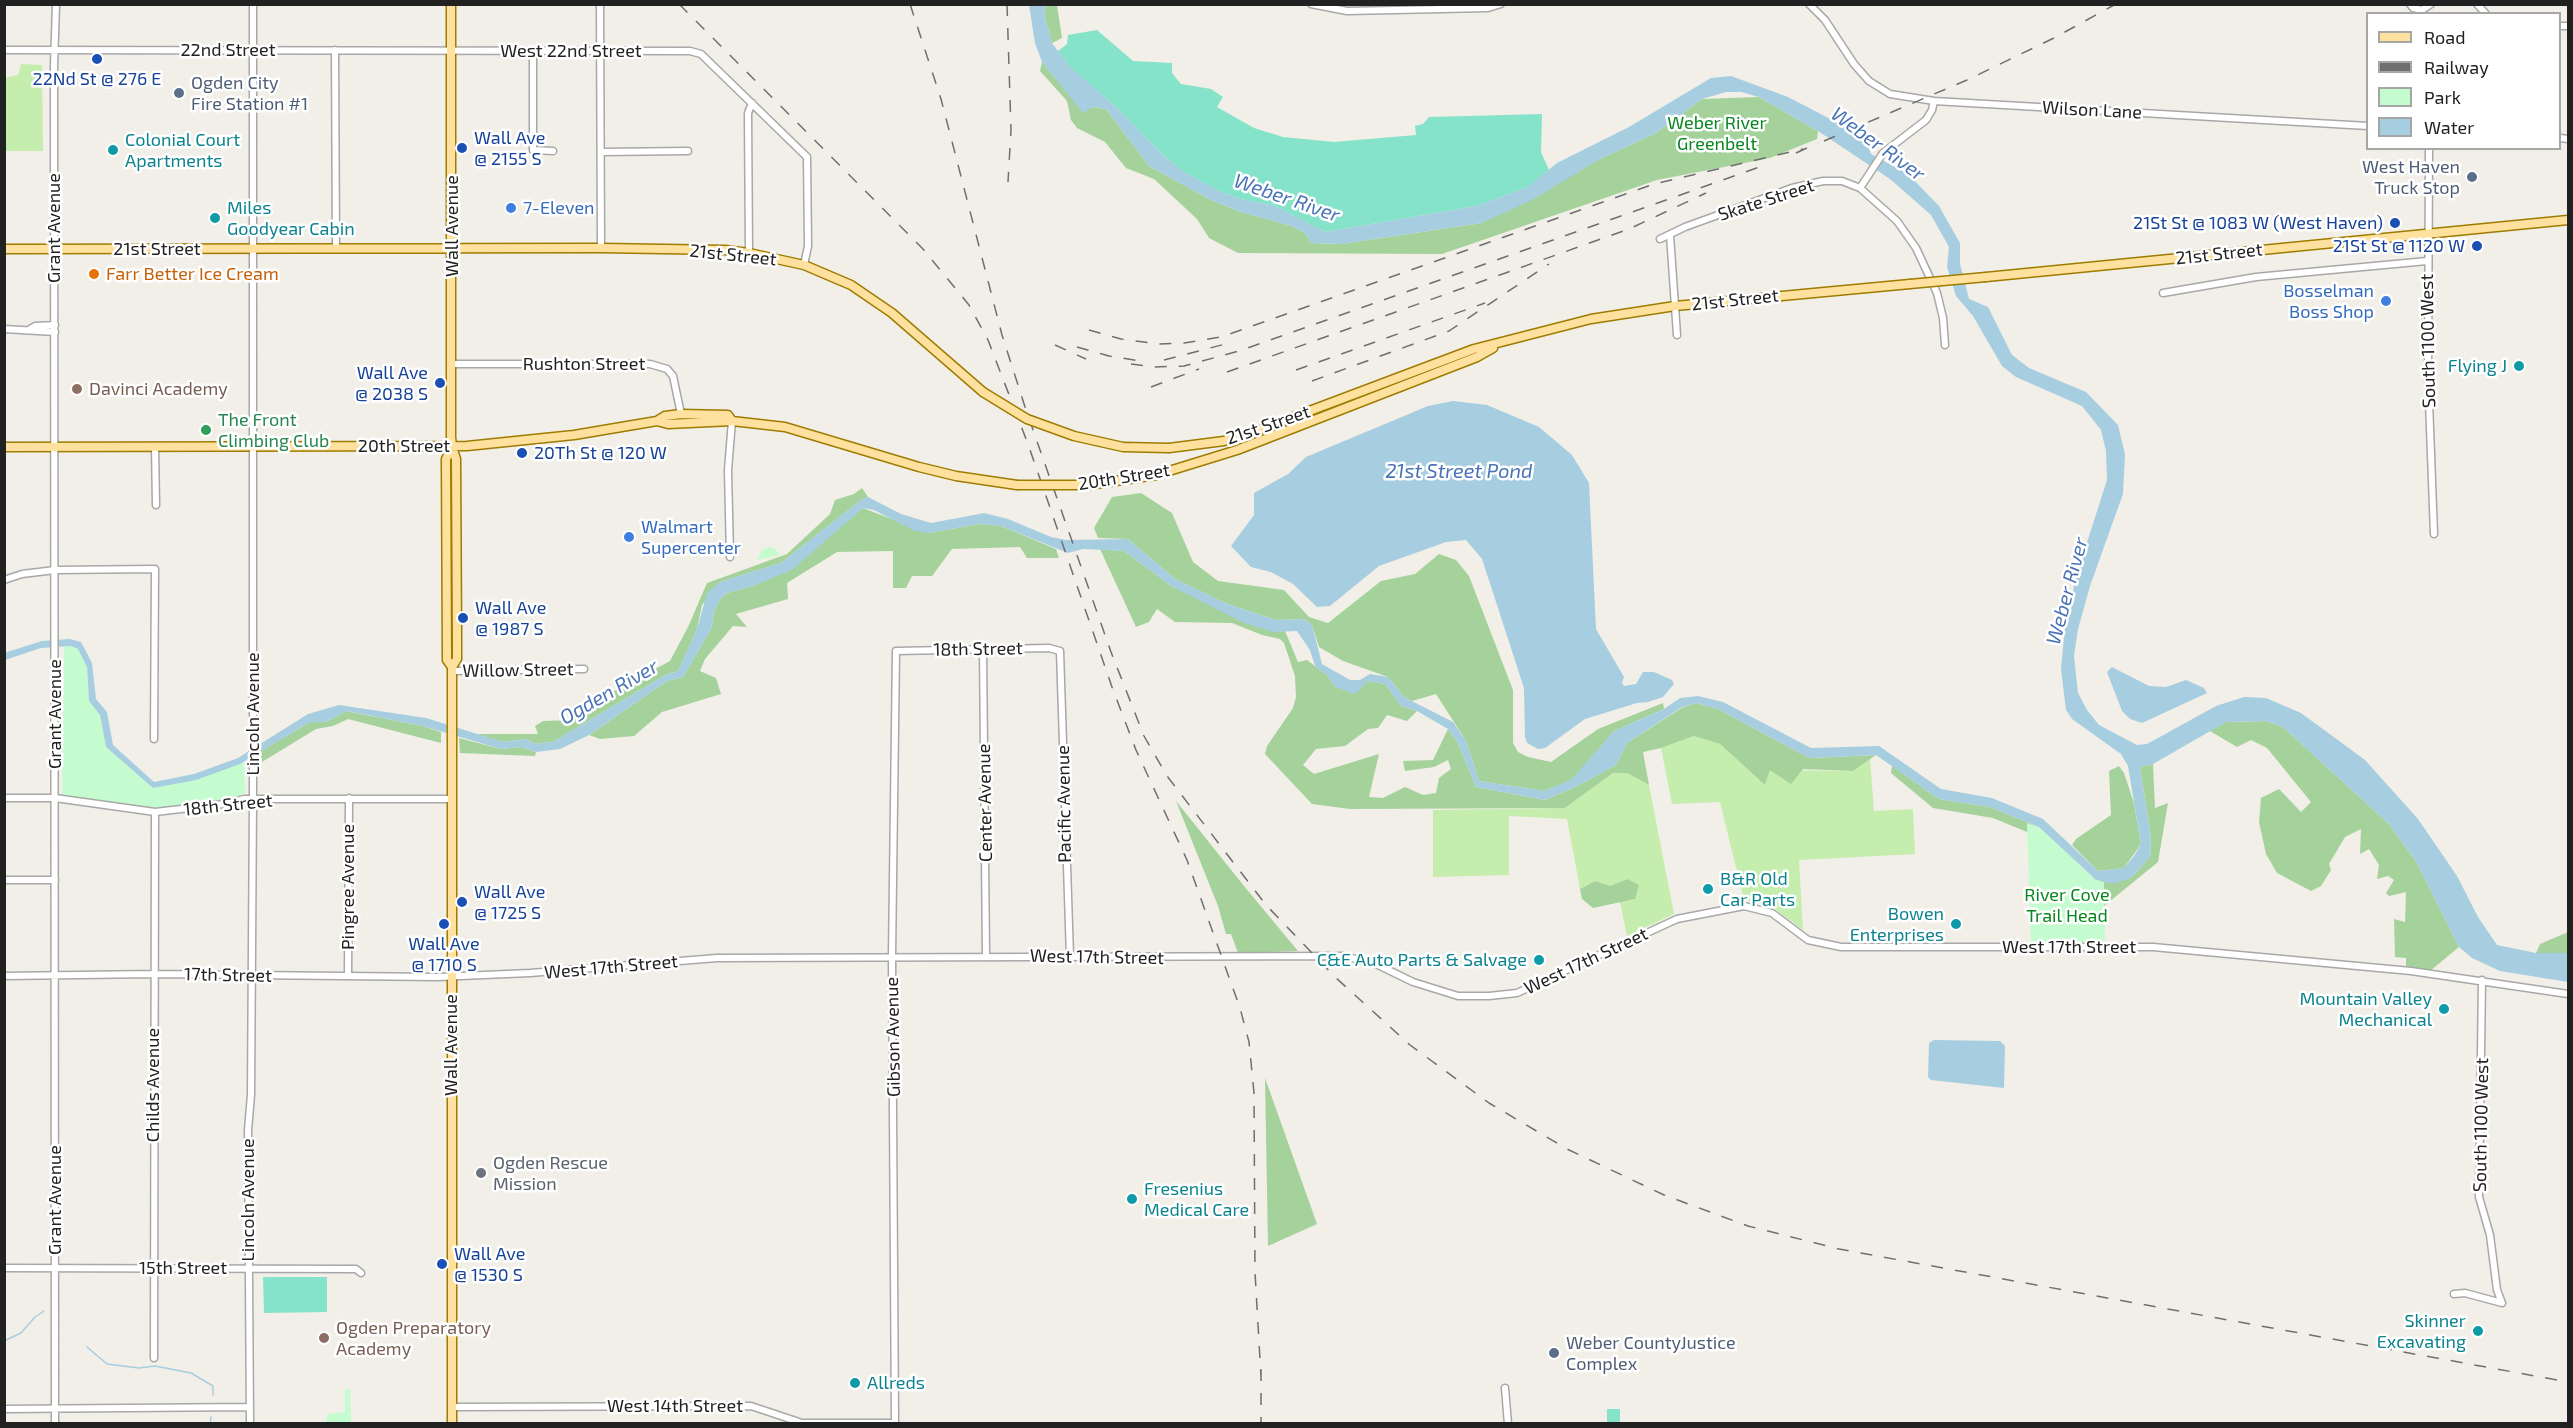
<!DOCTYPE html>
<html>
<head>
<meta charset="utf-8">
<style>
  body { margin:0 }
  #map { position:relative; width:2573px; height:1428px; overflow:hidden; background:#f2efe8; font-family:"Exo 2",sans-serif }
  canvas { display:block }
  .frame { position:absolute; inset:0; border:6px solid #212121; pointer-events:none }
  .legend { position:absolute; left:2366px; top:12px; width:195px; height:138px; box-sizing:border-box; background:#fff; border:2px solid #a6a6a6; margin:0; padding:8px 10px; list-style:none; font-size:18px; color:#212121 }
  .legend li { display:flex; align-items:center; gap:12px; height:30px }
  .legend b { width:30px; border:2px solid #a6a6a6 }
</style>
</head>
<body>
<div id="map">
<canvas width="2573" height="1428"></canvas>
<div class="frame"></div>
<ul class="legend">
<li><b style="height:8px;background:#ffe19f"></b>Road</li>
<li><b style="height:8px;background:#6f6f6f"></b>Railway</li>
<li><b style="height:16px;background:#c5fccf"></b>Park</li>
<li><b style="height:16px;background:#a7cde0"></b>Water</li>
</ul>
</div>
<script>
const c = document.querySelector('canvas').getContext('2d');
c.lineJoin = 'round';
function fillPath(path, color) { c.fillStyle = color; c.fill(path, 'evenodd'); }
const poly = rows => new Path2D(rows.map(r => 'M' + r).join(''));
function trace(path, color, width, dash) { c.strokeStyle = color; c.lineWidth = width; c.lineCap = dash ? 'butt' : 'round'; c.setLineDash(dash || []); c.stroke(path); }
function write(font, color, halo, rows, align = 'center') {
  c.font = font + ' "Exo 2",sans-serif'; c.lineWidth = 5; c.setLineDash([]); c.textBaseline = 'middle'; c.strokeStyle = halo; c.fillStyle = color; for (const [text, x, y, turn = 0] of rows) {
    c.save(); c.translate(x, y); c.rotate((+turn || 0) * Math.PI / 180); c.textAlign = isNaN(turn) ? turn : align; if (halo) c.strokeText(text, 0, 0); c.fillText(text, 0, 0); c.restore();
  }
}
const grass = poly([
  [21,64,42,65,43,151,5,151,5,78,18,75],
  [1694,736,1720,744,1765,785,1770,770,1853,771,1870,759,1874,811,1913,809,1915,854,1799,860,1803,930,1771,906,1744,900,1720,802,1672,804,1661,748],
  [1613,773,1627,773,1649,785,1674,914,1627,936,1620,902,1635,899,1627,879,1610,886,1595,881,1580,889,1567,819,1509,816,1509,875,1433,877,1433,810,1565,808]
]);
const forest = poly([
  [1046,5,1057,5,1062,38,1052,43,1044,15],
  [1042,62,1083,112,1093,107,1106,109,1149,166,1211,200,1241,212,1292,226,1305,233,1311,243,1341,244,1482,223,1600,159,1656,133,1702,99,1759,97,1818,131,1817,139,1770,158,1657,180,1442,254,1238,253,1209,238,1197,219,1154,179,1126,168,1105,142,1077,128,1071,120,1067,101,1040,71],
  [862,488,868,497,861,500,781,563,720,582,702,605,697,629,678,671,667,674,553,742,535,744,526,739,503,742,476,734,538,734,535,726,543,721,573,720,605,696,670,661,688,627,707,583,787,554,830,514,835,500,854,494],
  [1141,493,1172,513,1193,562,1218,581,1284,590,1309,617,1328,623,1381,581,1415,574,1439,554,1456,560,1469,576,1513,690,1513,743,1518,752,1528,757,1551,762,1598,729,1663,703,1664,709,1614,731,1572,780,1544,791,1479,781,1466,741,1436,694,1412,701,1404,697,1388,677,1343,661,1319,647,1312,625,1304,619,1276,620,1227,604,1175,579,1128,539,1098,538,1094,528,1112,497],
  [863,508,928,533,979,524,1001,526,1056,549,1059,558,1027,558,1020,547,952,549,932,576,912,576,906,588,893,588,893,551,837,552,787,583,788,599,736,614,747,627,733,626,705,659,700,671,716,678,721,694,662,712,634,736,600,739,589,735,667,681,683,677,711,629,714,611,720,599,727,593,753,586,837,529],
  [1100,549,1124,551,1173,587,1274,632,1285,631,1298,662,1307,660,1327,675,1336,687,1368,681,1385,684,1401,706,1417,711,1407,721,1387,715,1378,728,1368,729,1345,746,1316,749,1303,765,1314,774,1379,754,1369,797,1383,798,1405,787,1423,795,1436,793,1439,778,1451,769,1448,760,1434,767,1405,771,1403,761,1433,760,1448,729,1458,743,1476,787,1545,800,1577,786,1616,765,1627,743,1683,707,1697,703,1718,709,1809,758,1876,755,1853,771,1803,769,1791,784,1770,770,1765,785,1720,744,1694,736,1661,748,1643,752,1649,785,1627,773,1613,773,1565,808,1350,809,1312,804,1265,754,1267,746,1293,708,1296,697,1295,676,1284,643,1280,639,1262,635,1232,623,1175,622,1157,609,1149,622,1136,627],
  [346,711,423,726,441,732,441,743,348,719,333,726,316,729,262,762,261,751,310,722,326,722],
  [2265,721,2283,727,2390,825,2417,863,2459,947,2430,971,2406,968,2406,958,2395,957,2394,919,2405,922,2406,892,2389,896,2386,893,2394,880,2388,876,2377,879,2379,865,2369,849,2360,854,2361,829,2345,837,2329,864,2331,870,2321,886,2311,891,2277,873,2266,854,2259,822,2261,798,2279,789,2301,812,2311,802,2267,748,2251,740,2237,747,2210,731,2226,722],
  [459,738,501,749,521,747,536,752,535,756,460,753],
  [2153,764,2155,808,2168,803,2158,862,2104,906,2065,868,2095,879,2131,878,2150,857,2151,838,2140,767],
  [1892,766,1939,799,1990,807,2039,827,2054,857,2027,832,1993,818,1933,808,1891,773],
  [2119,766,2124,773,2134,803,2141,844,2124,868,2098,871,2072,845,2076,839,2111,815,2109,771],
  [1176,801,1244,886,1298,951,1238,953,1231,934,1226,934,1218,906],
  [1627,879,1639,885,1635,899,1593,908,1582,899,1580,889,1595,881,1610,886],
  [2568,932,2568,953,2536,953,2540,944],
  [1265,1078,1317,1224,1268,1246]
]);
const park = poly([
  [768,547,774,548,780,555,757,560,761,551],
  [71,646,78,649,87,667,89,701,100,715,106,747,153,788,244,762,245,793,223,801,150,808,69,798,62,795,64,647],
  [2027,823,2039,827,2094,879,2104,882,2105,944,2031,944],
  [345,1389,350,1389,351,1423,326,1423,327,1414,345,1412]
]);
const pitch = poly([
  [1097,30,1133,61,1172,63,1172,73,1181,84,1211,89,1223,97,1217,107,1254,128,1283,137,1334,142,1416,135,1415,126,1423,124,1429,117,1542,114,1541,152,1549,170,1526,188,1477,206,1325,232,1275,206,1240,199,1221,192,1185,173,1162,154,1118,109,1070,67,1058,51,1067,44,1068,35],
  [263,1277,327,1277,327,1312,264,1313],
  [1607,1409,1620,1409,1620,1423,1607,1423]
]);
const water = poly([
  [1029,5,1046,5,1044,15,1052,43,1070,67,1118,109,1162,154,1185,173,1221,192,1240,199,1275,206,1325,232,1477,206,1526,188,1557,163,1629,127,1711,78,1731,76,1788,97,1838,123,1851,123,1865,137,1871,154,1908,174,1939,206,1960,243,1960,264,1969,299,1988,307,2012,355,2029,368,2086,392,2118,425,2125,454,2123,494,2090,586,2078,629,2074,656,2078,693,2087,710,2099,725,2137,745,2147,744,2216,706,2244,697,2266,698,2301,713,2365,760,2418,819,2457,876,2478,917,2497,945,2536,953,2568,953,2568,982,2500,971,2472,958,2459,947,2417,863,2390,825,2283,727,2265,721,2226,722,2153,764,2140,767,2151,838,2150,857,2131,878,2112,884,2095,879,2039,827,1990,807,1939,799,1876,755,1809,758,1718,709,1697,703,1682,707,1627,743,1616,765,1577,786,1545,800,1476,787,1458,743,1448,729,1417,711,1401,706,1385,684,1368,681,1355,694,1335,687,1327,675,1315,666,1310,650,1297,631,1274,632,1244,623,1173,587,1124,551,1083,549,1068,553,1001,526,979,524,928,533,915,531,874,510,863,508,792,570,753,586,727,593,720,599,714,611,711,629,683,677,667,681,589,735,560,749,536,752,521,747,501,749,423,726,347,711,326,722,310,722,240,764,196,780,153,788,106,747,100,715,89,701,87,667,78,649,71,646,41,648,5,660,4,653,42,641,70,639,81,642,92,663,96,699,107,712,113,745,154,782,194,774,238,758,308,714,339,705,426,718,503,742,526,739,535,744,553,742,667,674,678,671,697,629,707,593,720,582,781,563,861,500,868,497,901,514,931,523,984,513,1008,519,1051,537,1066,540,1128,539,1175,579,1227,604,1276,620,1304,619,1312,625,1322,664,1350,680,1360,680,1370,674,1388,677,1404,697,1453,722,1466,741,1479,781,1544,791,1571,780,1614,731,1664,709,1680,698,1698,696,1723,702,1811,748,1879,746,1941,789,1992,798,2043,819,2098,871,2124,868,2134,856,2141,844,2128,766,2121,754,2072,719,2066,710,2061,669,2066,616,2071,613,2074,583,2107,480,2106,451,2101,430,2082,406,2016,377,2002,366,1973,316,1956,296,1947,267,1949,247,1931,215,1890,179,1818,131,1759,97,1741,92,1726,92,1702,99,1656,133,1600,159,1532,200,1482,223,1341,244,1311,243,1305,233,1292,226,1241,212,1211,200,1149,166,1106,109,1093,107,1083,113,1042,62,1035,43],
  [1453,401,1487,405,1539,427,1572,455,1589,483,1596,629,1624,677,1622,683,1624,686,1636,684,1643,672,1654,672,1672,680,1674,684,1663,697,1648,702,1637,703,1585,719,1545,748,1538,749,1527,743,1525,737,1524,688,1482,559,1466,540,1446,542,1379,566,1330,606,1317,607,1293,584,1271,572,1251,567,1231,546,1254,515,1254,493,1288,474,1306,457,1428,406],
  [2112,667,2149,686,2166,687,2186,680,2204,688,2207,693,2142,723,2130,719,2122,711,2107,672],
  [1934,1040,2000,1041,2005,1046,2004,1088,1931,1080,1928,1077,1929,1043]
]);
const stream = poly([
  [4,1341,21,1333,35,1317,44,1311],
  [87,1347,107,1364,139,1368,155,1366,191,1373,213,1386,213,1395],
  [210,1424,211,1417]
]);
const minor = poly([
  [600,4,601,248],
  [1311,4,1347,11,1488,8,1501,4],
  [1809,4,1825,20,1854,64,1869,81,1890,94,1934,101,2368,126],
  [2410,4,2413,8,2422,10,2431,4],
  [2477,4,2486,14],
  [2560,26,2568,26],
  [4,50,690,51,701,54,807,157,808,246,804,265],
  [335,50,336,248],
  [533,52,533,150,553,151],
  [2560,138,2568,139],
  [2429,148,2428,375,2434,534],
  [601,152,688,151],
  [1860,188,1883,153,1926,120,1932,110,1934,101],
  [1670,235,1677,335],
  [1660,239,1685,227,1792,188,1823,181,1842,181,1860,188,1897,221,1916,248,1937,293,1943,318,1945,345],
  [749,253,748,113,752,103],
  [2163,293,2256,277,2427,261],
  [4,329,55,332],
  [30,329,35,326,55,325],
  [452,364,650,364,667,369,673,376,681,414],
  [155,447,156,505],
  [730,557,728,470,732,421],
  [4,580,22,574,55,570,155,569,154,739],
  [983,650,986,956],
  [452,671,584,669],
  [4,798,55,798,155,812,224,804,244,799,452,799],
  [4,880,55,880],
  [4,976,153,974,438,977,530,973,717,958,1344,956,1378,965,1413,982,1458,996,1489,996,1517,993,1677,919,1744,906,1772,913,1808,940,1841,947,2153,947,2411,971,2568,994],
  [348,976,349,798],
  [2482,980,2479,1197,2490,1235,2497,1290,2502,1303],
  [4,1268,356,1269,361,1273],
  [2454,1294,2465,1293,2502,1303],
  [154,1358,155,812],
  [1505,1388,1508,1424],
  [452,1407,751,1406,802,1423,895,1423],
  [4,1409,250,1407],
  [55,1424,54,66,56,4],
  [250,1424,248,1130,251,1095,253,799,253,4],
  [895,1424,892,956,896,651,1049,648,1060,651,1070,957]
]);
const major = poly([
  [451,4,451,437,452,447,456,459,457,640,457,659,452,667,452,1424],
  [4,249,601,248,725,250,749,253,804,265,851,285,892,313,983,392],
  [1986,277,2568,220],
  [657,421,668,424,732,421,785,427,919,467,956,476,1017,485],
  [4,447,467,446,574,435,657,421,665,416,681,414,728,415,732,421],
  [452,447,446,459,447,660,452,667],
  [1169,448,1224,441,1251,433,1474,349,1591,319,1675,306,1910,284],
  [1156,475,1237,450,1477,357,1493,348]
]);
const rail = poly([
  [679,4,923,249,969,305,988,340,1028,444,1112,687,1136,750,1187,860,1240,1008,1249,1042,1254,1093,1255,1272,1261,1377],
  [910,4,941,99,1002,335,1026,410,1111,652,1144,736,1167,776,1266,905,1335,977,1410,1045,1489,1103,1567,1149,1664,1195,1748,1226,1839,1249,2568,1382],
  [1007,4,1011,130,1008,182],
  [1824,141,1967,80,2054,38,2116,4],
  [1796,153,1818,143],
  [1089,330,1121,339,1158,344,1184,343,1221,337,1654,184,1803,149],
  [1055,345,1086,359],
  [1077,347,1109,356,1140,361],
  [1164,360,1233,342],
  [1131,364,1154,367,1184,366,1239,351,1768,164],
  [1296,370,1485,303],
  [1227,372,1629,229,1706,193],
  [1312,381,1449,331,1549,264],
  [1151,387,1199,369],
  [1261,1369,1261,1424]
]);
const majorBridge = poly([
  [1910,284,1986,277],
  [983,392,1027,419,1074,436,1123,447,1169,448],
  [1017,485,1089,485,1156,475]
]);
const markers = [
  [97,59,6,"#1a4fb4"],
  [179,93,6,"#5c6f8a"],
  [462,148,6,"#1a4fb4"],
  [113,150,6,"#0f9aa8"],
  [2472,177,6,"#5c6f8a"],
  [511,208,6,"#3f7fe0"],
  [215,218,6,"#0f9aa8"],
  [2395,223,6,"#1a4fb4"],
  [2477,246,6,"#1a4fb4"],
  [94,274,6,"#e8710a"],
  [2386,301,6,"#3f7fe0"],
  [2519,366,6,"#0f9aa8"],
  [440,383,6,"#1a4fb4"],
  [77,389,6,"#8d6e63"],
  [206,430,6,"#2e9e5b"],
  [522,453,6,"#1a4fb4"],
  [629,537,6,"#3f7fe0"],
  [463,618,6,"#1a4fb4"],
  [1708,889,6,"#0f9aa8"],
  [462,902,6,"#1a4fb4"],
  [444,924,6,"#1a4fb4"],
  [1956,924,6,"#0f9aa8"],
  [1539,960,6,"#0f9aa8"],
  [2444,1009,6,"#0f9aa8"],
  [481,1173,6,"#6b7280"],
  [1132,1199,6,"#0f9aa8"],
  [442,1264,6,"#1a4fb4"],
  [2478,1331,6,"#0f9aa8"],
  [324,1338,6,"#8d6e63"],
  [1554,1353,6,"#5c6f8a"],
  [855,1383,6,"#0f9aa8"]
];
const streetNames = [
  ["22nd Street",228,50],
  ["West 22nd Street",571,51],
  ["Wilson Lane",2092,110,3],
  ["Skate Street",1766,200,-18],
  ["Wall Avenue",452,226,-90],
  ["Grant Avenue",54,228,-90],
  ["21st Street",157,249],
  ["21st Street",2219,254,-6],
  ["21st Street",733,255,6],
  ["21st Street",1735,300,-6],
  ["South 1100 West",2428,341,-91],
  ["Rushton Street",584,364],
  ["21st Street",1268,425,-19],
  ["20th Street",404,446],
  ["20th Street",1124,477,-9],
  ["18th Street",978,649,-1],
  ["Willow Street",518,670,-1],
  ["Grant Avenue",55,714,-90],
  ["Lincoln Avenue",253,714,-90],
  ["Center Avenue",985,803,-91],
  ["Pacific Avenue",1064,804,-91],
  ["18th Street",228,805,-6],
  ["Pingree Avenue",348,887,-90],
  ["West 17th Street",2069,947],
  ["West 17th Street",1097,957,1],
  ["West 17th Street",1586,961,-25],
  ["West 17th Street",611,967,-5],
  ["17th Street",228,975,1],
  ["Gibson Avenue",893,1037,-91],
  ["Wall Avenue",451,1045,-90],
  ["Childs Avenue",153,1085,-90],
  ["South 1100 West",2481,1125,-89],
  ["Grant Avenue",55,1200,-90],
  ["Lincoln Avenue",248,1200,-90],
  ["15th Street",183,1268],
  ["West 14th Street",675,1406]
];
const transitNames = [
  ["22Nd St @ 276 E",97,79,"center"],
  ["Wall Ave",474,138],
  ["@ 2155 S",474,159],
  ["21St St @ 1083 W (West Haven)",2383,223,"right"],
  ["21St St @ 1120 W",2465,246,"right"],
  ["Wall Ave",428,373,"right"],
  ["@ 2038 S",428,394,"right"],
  ["20Th St @ 120 W",534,453],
  ["Wall Ave",475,608],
  ["@ 1987 S",475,629],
  ["Wall Ave",474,892],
  ["@ 1725 S",474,913],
  ["Wall Ave",444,944,"center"],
  ["@ 1710 S",444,965,"center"],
  ["Wall Ave",454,1254],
  ["@ 1530 S",454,1275]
];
const serviceNames = [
  ["Ogden City",191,83],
  ["Fire Station #1",191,104],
  ["West Haven",2460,167,"right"],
  ["Truck Stop",2460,188,"right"],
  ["Weber CountyJustice",1566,1343],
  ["Complex",1566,1364]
];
const parkNames = [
  ["Weber River",1717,123],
  ["Greenbelt",1717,144],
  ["River Cove",2067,895],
  ["Trail Head",2067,916]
];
const cultureNames = [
  ["Colonial Court",125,140],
  ["Apartments",125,161],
  ["Miles",227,208],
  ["Goodyear Cabin",227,229],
  ["Flying J",2507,366,"right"],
  ["B&R Old",1720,879],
  ["Car Parts",1720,900],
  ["Bowen",1944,914,"right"],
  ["Enterprises",1944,935,"right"],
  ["C&E Auto Parts & Salvage",1527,960,"right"],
  ["Mountain Valley",2432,999,"right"],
  ["Mechanical",2432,1020,"right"],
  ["Fresenius",1144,1189],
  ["Medical Care",1144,1210],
  ["Skinner",2466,1321,"right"],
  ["Excavating",2466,1342,"right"],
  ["Allreds",867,1383]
];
const shopNames = [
  ["7-Eleven",523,208],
  ["Bosselman",2374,291,"right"],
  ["Boss Shop",2374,312,"right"],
  ["Walmart",641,527],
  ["Supercenter",641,548]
];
const foodNames = [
  ["Farr Better Ice Cream",106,274]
];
const educationNames = [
  ["Davinci Academy",89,389],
  ["Ogden Preparatory",336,1328],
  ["Academy",336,1349]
];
const leisureNames = [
  ["The Front",218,420],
  ["Climbing Club",218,441]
];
const worshipNames = [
  ["Ogden Rescue",493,1163],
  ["Mission",493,1184]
];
const waterNames = [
  ["Weber River",1878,144,36],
  ["Weber River",1287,198,19],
  ["21st Street Pond",1459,471],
  ["Weber River",2067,591,-75],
  ["Ogden River",609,692,-30]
];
fillPath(grass, '#c5edad');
fillPath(forest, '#a5d29b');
fillPath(park, '#c5fccf');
fillPath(pitch, '#84e3c9');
fillPath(water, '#a7cde0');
trace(stream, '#a7cde0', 1.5);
trace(minor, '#a8a8a8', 9);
trace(major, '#9e7c00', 11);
trace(minor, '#fff', 6);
trace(major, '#ffe19f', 8);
trace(rail, '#6f6f6f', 1.5, [12, 12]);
trace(majorBridge, '#9e7c00', 11, []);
trace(majorBridge, '#ffe19f', 8);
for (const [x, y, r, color] of markers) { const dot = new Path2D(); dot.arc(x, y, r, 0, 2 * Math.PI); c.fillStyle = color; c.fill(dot); trace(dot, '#fff', 2); }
write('18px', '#212121', '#fff', streetNames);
write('18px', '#164399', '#fff', transitNames, 'left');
write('18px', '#4e5e75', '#fff', serviceNames, 'left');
write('18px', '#088621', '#fff', parkNames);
write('18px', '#0d838f', '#fff', cultureNames, 'left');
write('18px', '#366cbe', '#fff', shopNames, 'left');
write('18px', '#c56008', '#fff', foodNames, 'left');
write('18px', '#785e54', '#fff', educationNames, 'left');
write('18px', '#27864d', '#fff', leisureNames, 'left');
write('18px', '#5b616d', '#fff', worshipNames, 'left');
write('italic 20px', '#4973b6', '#fff', waterNames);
</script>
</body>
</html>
